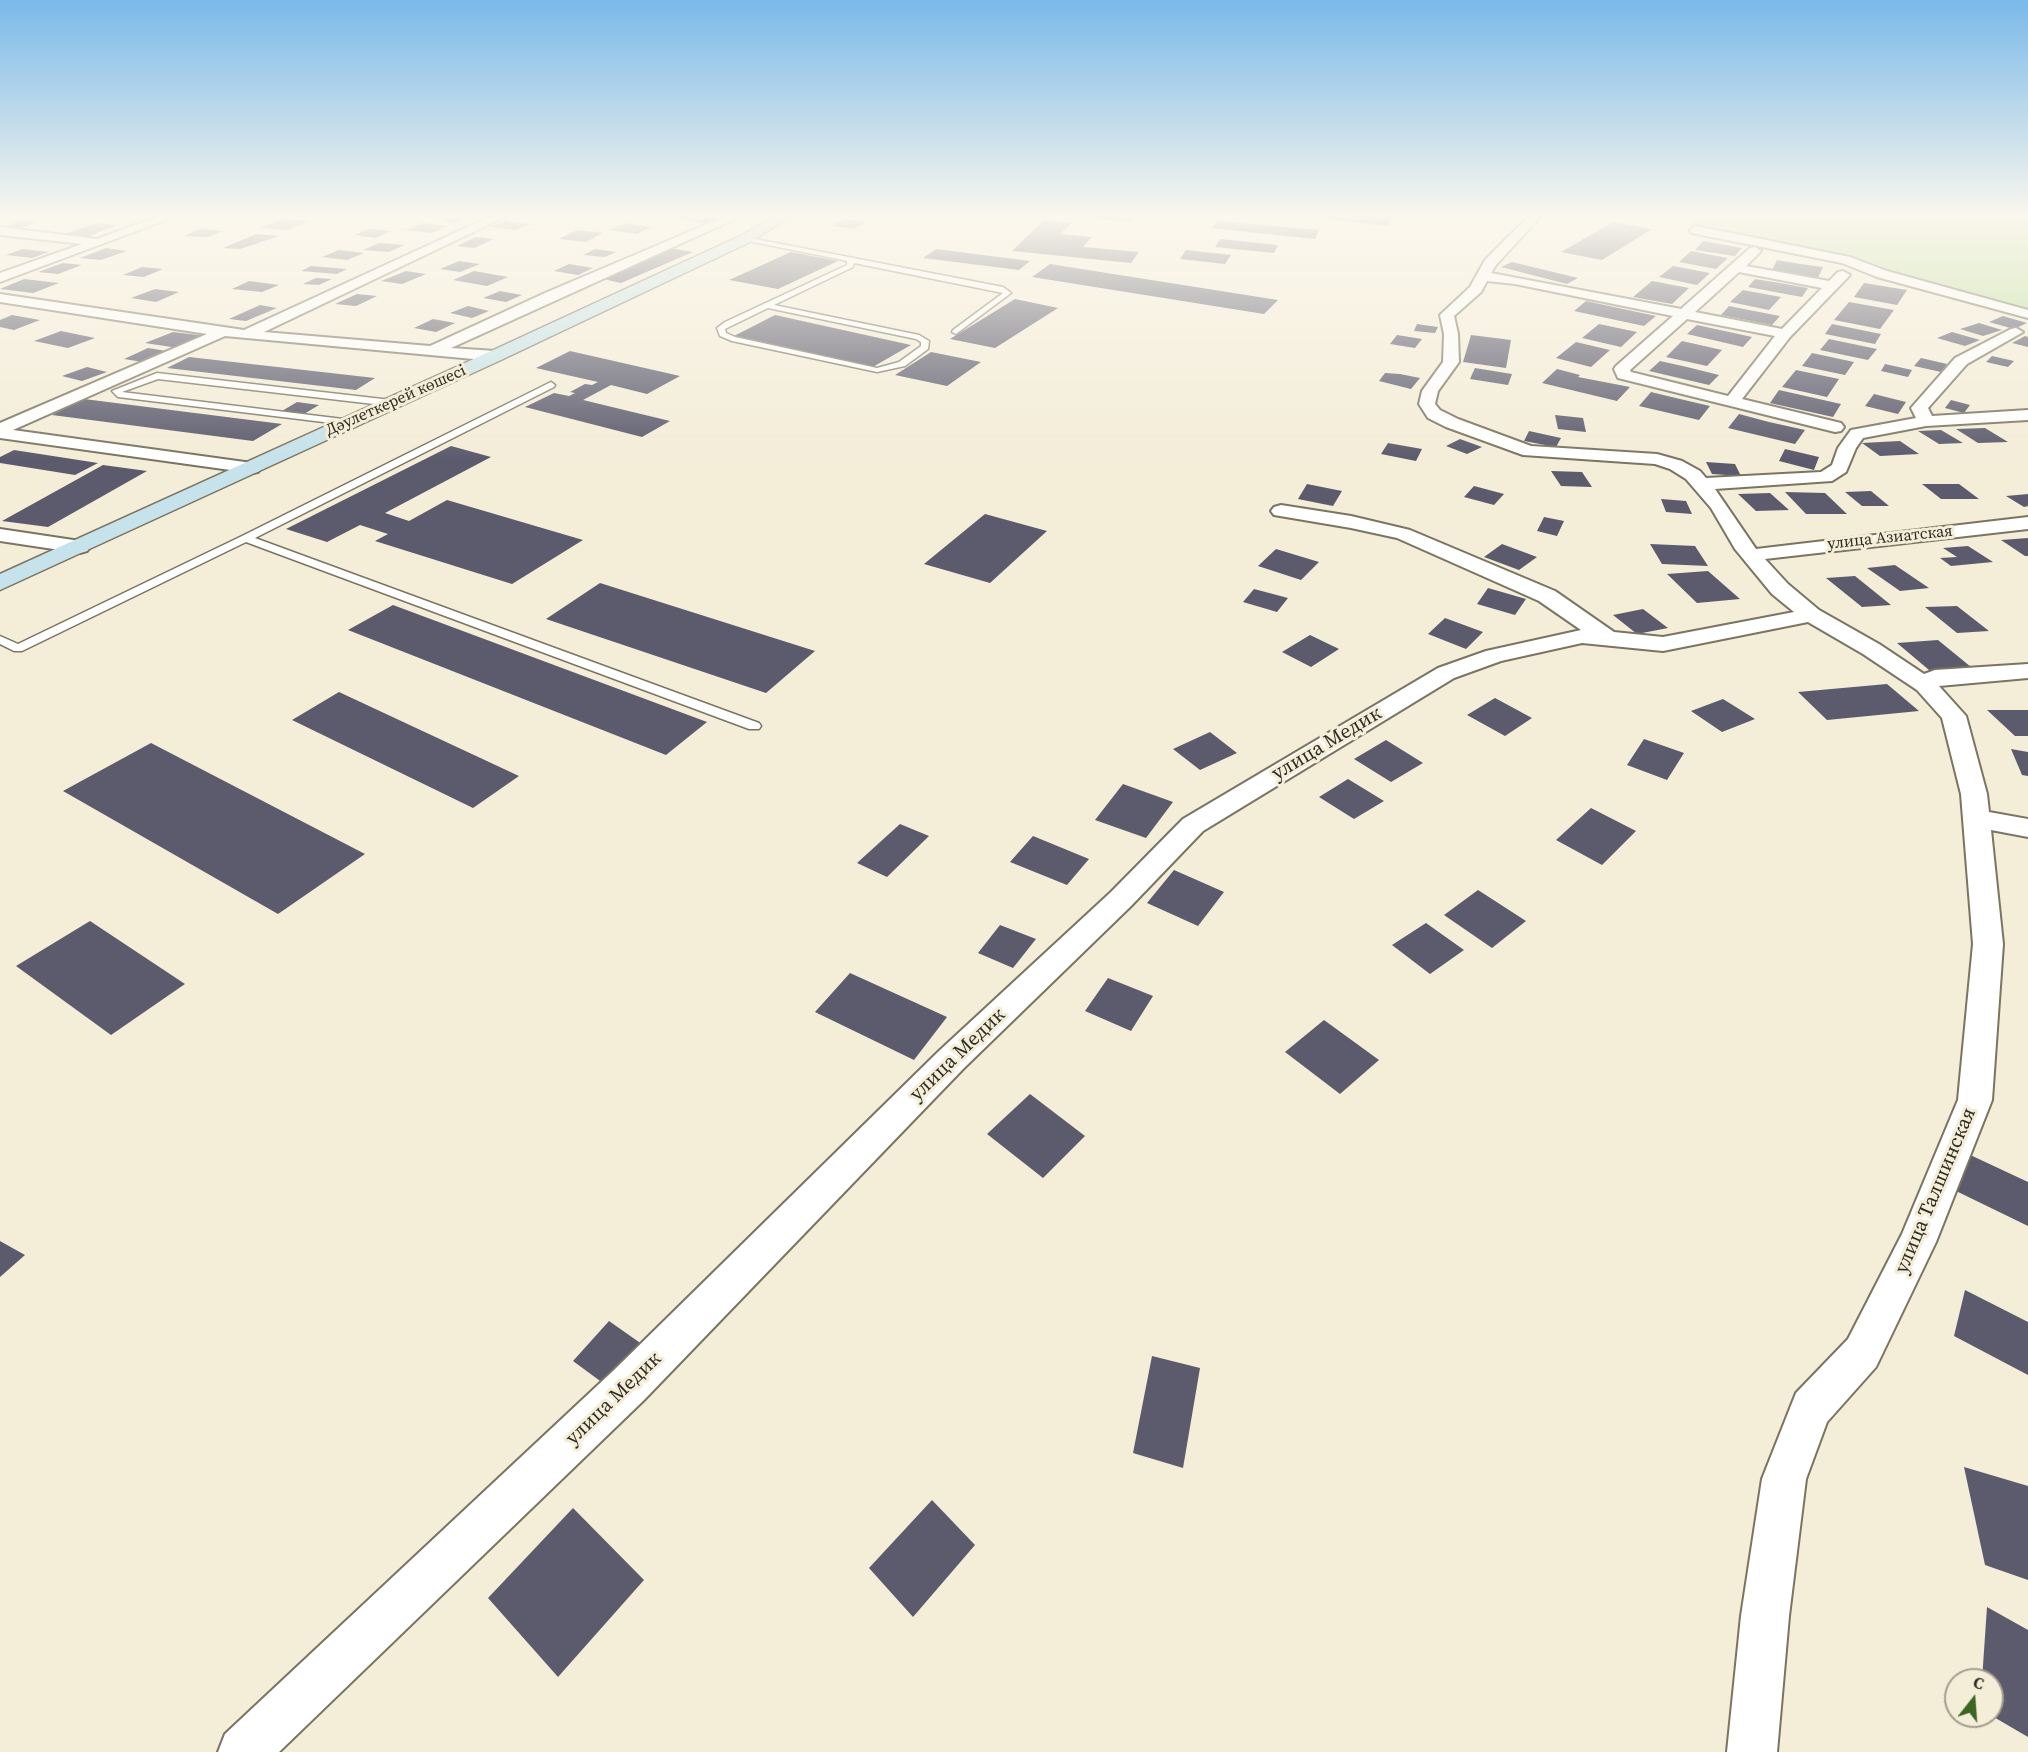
<!DOCTYPE html>
<html>
<head>
<meta charset="utf-8">
<style>
  body { margin:0 }
  #map { position:relative; width:2028px; height:1752px; overflow:hidden; background:#f4edd8; font-family:"Source Serif 4",serif }
  canvas { display:block }
  .north { position:absolute; left:1944px; top:1668px; width:60px; height:60px; box-sizing:border-box; background:#f4edd8; border:2px solid #a49f8f; border-radius:50%; rotate:17deg; font-size:16px; font-weight:700; line-height:24px; text-align:center; color:#2c2a22 }
  .north::after { content:''; display:block; margin:auto; width:21px; height:27px; background:#3c6622; clip-path:polygon(50% 0,100% 100%,50% 72%,0 100%) }
</style>
</head>
<body>
<div id="map">
<canvas width="2028" height="1752"></canvas>
<div class="north">С</div>
</div>
<script>
const c = document.querySelector('canvas').getContext('2d');
c.lineJoin = 'round';
function fillPath(path, color) { c.fillStyle = color; c.fill(path, 'evenodd'); }
const poly = rows => new Path2D(rows.map(r => 'M' + r).join(''));
function trace(path, color, width, dash) { c.strokeStyle = color; c.lineWidth = width; c.lineCap = dash ? 'butt' : 'round'; c.setLineDash(dash || []); c.stroke(path); }
function write(font, color, halo, rows, align = 'center') {
  c.font = font + ' "Source Serif 4",serif'; c.lineWidth = 6; c.setLineDash([]); c.textBaseline = 'middle'; c.strokeStyle = halo; c.fillStyle = color; for (const [text, x, y, turn = 0] of rows) {
    c.save(); c.translate(x, y); c.rotate((+turn || 0) * Math.PI / 180); c.textAlign = isNaN(turn) ? turn : align; if (halo) c.strokeText(text, 0, 0); c.fillText(text, 0, 0); c.restore();
  }
}
const green = poly([
  [1701,214,2028,214,2028,312,1903,278,1848,256,1686,226]
]);
const building = poly([
  [682,214,702,214,723,218,707,224,672,217],
  [852,214,881,214,870,219,848,216],
  [1096,214,1129,214,1140,215,1132,222,1091,218],
  [1315,214,1397,214,1388,226,1312,217],
  [455,216,469,217,456,223,442,221],
  [282,219,309,221,288,230,259,228],
  [845,219,866,222,854,229,832,226],
  [21,220,38,222,14,230,0,230],
  [1044,220,1072,223,1060,234,1092,237,1083,247,1139,252,1131,263,1012,251],
  [505,221,530,224,516,230,491,227],
  [1217,221,1319,230,1315,239,1211,228],
  [1613,222,1652,229,1602,260,1561,252],
  [96,223,118,225,86,237,63,235],
  [423,223,448,226,431,233,406,230],
  [624,223,651,227,637,234,609,230],
  [199,229,223,231,208,237,184,236],
  [369,229,391,231,376,238,354,235],
  [577,230,603,233,586,242,559,239],
  [256,234,279,236,240,249,223,248],
  [476,237,494,239,474,248,457,246],
  [1220,239,1278,245,1274,253,1215,247],
  [1703,241,1742,248,1735,256,1695,250],
  [379,243,405,245,389,252,363,250],
  [106,248,127,251,101,260,80,258],
  [671,248,693,252,621,283,599,278],
  [22,249,49,252,32,258,6,255],
  [595,249,616,252,605,257,583,255],
  [936,249,1030,261,1019,270,923,258],
  [339,250,364,253,347,260,322,257],
  [1186,250,1231,255,1225,264,1180,259],
  [1691,251,1728,258,1716,269,1679,262],
  [791,252,838,261,778,289,729,280],
  [1777,260,1800,264,1823,267,1818,278,1772,270],
  [459,261,480,264,460,272,440,269],
  [1512,262,1578,278,1567,284,1501,267],
  [63,263,82,265,58,274,38,272],
  [569,264,593,268,578,275,554,271],
  [1050,264,1278,300,1264,314,1032,277],
  [311,266,347,269,337,274,301,271],
  [1673,266,1710,273,1697,285,1659,277],
  [142,267,163,269,144,277,123,275],
  [406,271,426,274,402,284,381,281],
  [474,271,508,277,487,286,453,280],
  [316,278,332,279,319,285,303,284],
  [24,279,59,283,33,293,0,289],
  [1755,279,1780,283,1808,288,1802,297,1748,287],
  [249,281,279,285,262,292,232,289],
  [1652,281,1689,288,1672,304,1633,297],
  [1864,283,1907,290,1897,305,1854,297],
  [155,289,179,292,156,302,131,298],
  [1743,290,1781,297,1769,310,1730,302],
  [500,291,522,295,506,302,483,298],
  [357,294,377,296,356,306,335,304],
  [1015,299,1058,308,995,348,950,339],
  [1586,301,1656,316,1644,326,1574,311],
  [1849,302,1894,310,1880,329,1834,320],
  [260,305,277,308,246,321,229,319],
  [468,306,489,311,472,318,450,313],
  [1729,306,1754,311,1780,316,1772,325,1721,315],
  [12,315,40,320,14,330,0,327,0,320],
  [775,315,911,345,871,368,732,337],
  [2003,316,2027,323,2014,329,1989,322],
  [433,319,455,323,436,332,414,328],
  [1979,323,2002,330,1983,336,1960,329],
  [1417,324,1438,327,1435,333,1414,331],
  [1599,324,1637,332,1621,347,1582,338],
  [1832,324,1881,334,1875,344,1825,334],
  [1697,325,1752,337,1743,347,1687,334],
  [61,331,95,338,68,348,34,341],
  [173,332,206,336,178,348,145,343],
  [1952,332,1980,340,1965,346,1937,338],
  [1397,335,1422,339,1415,348,1390,344],
  [1471,335,1511,340,1506,368,1463,362],
  [2025,336,2028,337,2028,347,2012,343],
  [1829,339,1877,349,1868,360,1820,350],
  [1682,341,1722,350,1707,366,1666,357],
  [1576,342,1610,350,1591,367,1556,358],
  [148,348,173,352,149,363,124,359],
  [570,351,680,376,647,394,611,385,583,400,670,421,642,437,525,407,554,393,569,396,575,393,570,392,585,384,592,385,598,382,536,368],
  [931,352,981,362,947,386,895,375],
  [1812,353,1854,362,1845,375,1802,366],
  [1992,356,2014,361,2008,367,1986,362],
  [189,357,375,378,356,390,167,368],
  [1921,358,1947,364,1941,372,1914,366],
  [1660,361,1687,367,1719,375,1709,385,1649,371],
  [1885,364,1912,370,1908,377,1881,371],
  [87,367,107,372,82,381,62,376],
  [1475,368,1512,374,1508,385,1470,379],
  [1557,369,1580,375,1578,377,1630,387,1617,401,1542,383],
  [1796,370,1839,379,1827,397,1782,387],
  [1385,373,1400,374,1420,378,1411,389,1379,381],
  [1779,390,1841,404,1833,417,1770,403],
  [1651,392,1680,399,1710,406,1699,420,1639,406],
  [1874,394,1906,402,1898,414,1865,406],
  [84,399,282,424,253,441,52,415],
  [1951,400,1970,405,1964,413,1945,408],
  [297,402,319,405,304,414,282,411],
  [1739,414,1769,422,1805,430,1795,444,1728,428],
  [1555,415,1583,418,1586,432,1558,429],
  [1985,428,2008,442,1978,443,1956,429],
  [1941,430,1963,443,1939,444,1918,431],
  [1529,431,1561,438,1556,447,1524,441],
  [1460,439,1482,447,1467,454,1446,446],
  [1900,441,1919,454,1880,456,1862,443],
  [1388,443,1422,449,1416,461,1381,454],
  [451,446,491,457,385,513,409,521,447,500,583,540,512,584,375,541,388,534,360,525,327,542,286,529],
  [1785,449,1819,457,1814,470,1779,461],
  [14,450,98,463,75,475,0,463,0,457],
  [1706,462,1735,464,1741,476,1712,474],
  [103,465,147,471,48,527,2,521],
  [1551,471,1582,472,1592,487,1561,486],
  [1307,484,1342,491,1333,506,1298,499],
  [1922,484,1959,484,1979,499,1941,499],
  [1474,486,1504,494,1494,505,1464,497],
  [1871,491,1889,506,1862,506,1845,492],
  [1785,492,1825,493,1847,514,1806,514],
  [1770,493,1789,510,1756,511,1738,494],
  [2028,494,2028,506,2024,507,2006,496],
  [1661,499,1686,501,1692,514,1666,512],
  [985,514,1047,531,990,583,924,564],
  [1544,517,1564,521,1557,536,1537,531],
  [2028,538,2028,556,2025,556,2001,540],
  [1502,544,1537,557,1519,570,1484,557],
  [1650,544,1695,546,1708,566,1662,564],
  [1968,546,1993,562,1951,566,1940,558,1957,557,1943,548],
  [1276,549,1319,562,1301,580,1258,566],
  [1895,565,1929,588,1900,591,1867,568],
  [1708,571,1740,599,1697,603,1667,574],
  [1855,576,1891,605,1862,607,1826,578],
  [600,583,815,651,766,693,546,619],
  [1488,588,1526,599,1515,615,1477,604],
  [1254,589,1288,598,1277,612,1243,602],
  [393,605,707,722,666,755,348,630],
  [1957,606,1989,631,1957,633,1925,607],
  [1643,609,1668,628,1637,634,1613,615],
  [1445,618,1483,632,1466,649,1428,634],
  [1310,635,1339,649,1311,667,1282,652],
  [1938,640,1971,667,1929,670,1897,643],
  [1887,684,1919,711,1827,720,1798,692],
  [339,692,519,776,473,808,292,720],
  [1495,698,1532,718,1505,736,1467,715],
  [1723,699,1755,719,1722,732,1691,711],
  [1987,710,2028,710,2028,736,2015,736],
  [1210,732,1237,753,1200,770,1173,749],
  [1644,739,1684,753,1667,780,1627,765],
  [1386,740,1423,763,1391,782,1354,759],
  [151,743,365,854,278,914,63,791],
  [2011,749,2028,752,2028,776,2022,775],
  [1348,779,1384,801,1354,819,1319,797],
  [1123,784,1173,802,1146,838,1095,820],
  [1591,808,1636,831,1602,865,1556,840],
  [900,824,929,836,887,877,857,863],
  [1033,836,1089,859,1067,885,1010,862],
  [1174,870,1224,892,1198,926,1147,903],
  [1478,890,1526,921,1492,948,1444,915],
  [90,921,185,984,111,1035,16,966],
  [1426,923,1464,950,1430,974,1392,945],
  [1000,925,1036,939,1013,968,978,953],
  [850,973,947,1017,914,1060,815,1012],
  [1108,978,1153,996,1131,1031,1085,1011],
  [1324,1020,1379,1060,1340,1094,1285,1052],
  [1030,1094,1085,1136,1043,1178,987,1134],
  [1966,1153,2028,1182,2028,1226,1954,1190],
  [0,1241,25,1255,0,1277],
  [1965,1290,2028,1322,2028,1375,1954,1336],
  [609,1321,646,1347,611,1389,573,1361],
  [1152,1356,1200,1368,1183,1468,1133,1453],
  [1964,1467,2028,1486,2028,1580,1985,1565],
  [932,1500,975,1545,913,1617,869,1568],
  [573,1508,644,1580,558,1677,488,1598],
  [1987,1607,2028,1630,2028,1737,1992,1716,1992,1680,1982,1680]
]);
const service = poly([
  [1207,214,1219,214,1220,215,1217,217,1207,214],
  [745,237,1003,287,1011,293,956,334,952,332,953,330,1003,293,854,263,853,267,774,305,919,335,929,341,928,349,905,366,877,372,732,341,720,336,717,328,725,322,847,265,847,261,843,260,743,240,745,237],
  [768,308,916,339,921,342,921,346,899,362,877,368,735,337,726,333,725,329,768,308],
  [157,373,391,400,395,403,391,406,158,379,122,392,351,420,351,424,348,425,118,397,112,391,157,373],
  [551,382,555,385,554,387,255,538,759,723,761,726,759,729,749,729,246,542,22,651,14,651,0,644,0,636,18,644,242,536,551,382]
]);
const minor = poly([
  [166,214,182,214,0,282,0,273,82,244,0,235,0,227,97,239,166,214],
  [496,214,511,214,264,332,430,346,545,293,731,214,746,214,451,348,495,351,500,353,503,356,500,359,495,361,225,336,13,430,252,463,258,464,261,468,258,472,252,473,0,438,0,423,207,334,0,302,0,294,244,330,496,214],
  [1531,214,1543,214,1496,265,1491,273,1681,309,1750,248,1755,247,1761,251,1746,266,1829,281,1838,272,1843,271,1850,275,1790,337,1742,399,1841,423,1844,427,1841,431,1835,432,1618,378,1614,369,1616,366,1673,316,1515,284,1487,281,1481,292,1454,316,1458,334,1459,362,1438,391,1435,404,1440,410,1458,419,1531,446,1657,454,1682,461,1700,471,1706,478,1821,472,1832,465,1838,448,1851,430,1916,418,1911,408,1955,358,2011,329,2016,328,2023,332,1967,364,1928,408,1932,416,2028,410,2028,420,1926,426,1863,438,1856,448,1846,472,1832,481,1715,489,1756,549,2028,517,2028,529,1765,559,1788,584,1819,610,1879,644,1924,674,1935,670,2028,664,2028,678,1939,686,1966,716,1987,794,1989,812,2028,819,2028,837,1991,830,2003,944,1992,1100,1936,1242,1876,1367,1827,1422,1806,1479,1789,1616,1777,1752,1727,1752,1741,1616,1762,1479,1796,1393,1848,1339,1902,1234,1958,1100,1973,944,1961,794,1942,718,1917,690,1863,654,1808,622,1663,651,1582,643,1501,661,1454,678,1203,831,1131,906,963,1069,644,1400,279,1752,218,1752,225,1734,614,1370,939,1051,1111,892,1183,819,1438,668,1486,651,1581,630,1539,601,1397,538,1351,528,1274,515,1271,511,1274,507,1281,505,1351,516,1410,530,1555,591,1614,632,1663,637,1794,612,1772,594,1735,549,1711,508,1686,479,1670,469,1655,464,1523,455,1446,427,1428,418,1419,404,1422,391,1443,362,1444,334,1440,315,1470,287,1485,260,1531,214],
  [1739,272,1822,288,1782,329,1695,312,1739,272],
  [1687,319,1775,336,1728,396,1631,372,1630,370,1687,319],
  [1696,226,1850,257,1887,271,2028,310,2028,318,1877,277,1842,263,1692,233,1690,230,1696,226],
  [0,529,80,541,87,543,90,547,87,551,80,553,0,541,0,529]
]);
const secondary = poly([
  [779,214,795,214,750,242,501,360,0,590,0,574,489,352,740,236,779,214]
]);
const farStreetnames = [
  ["Дәулеткерей көшесі",396,401,-24],
  ["улица Азиатская",1890,538,-6]
];
const streetNames = [
  ["улица Медик",1327,744,-31],
  ["улица Медик",958,1055,-44],
  ["улица Талшинская",1936,1191,-67],
  ["улица Медик",614,1399,-44]
];
fillPath(green, '#bcde9c');
fillPath(building, '#5c5b6d');
trace(service, '#7a7462', 3);
trace(minor, '#7a7462', 4);
trace(secondary, '#7a7462', 3);
fillPath(service, '#fff');
fillPath(minor, '#fff');
fillPath(secondary, '#c6e2ea');
const sky = c.createLinearGradient(0, 0, 0, 459);
sky.addColorStop(0, '#7ab9e9');
sky.addColorStop(0.47, '#faf7ed');
sky.addColorStop(1, '#faf7ed00');
c.fillStyle = sky;
c.fillRect(0, 0, 2028, 459);
write('16px', '#2c2a22', '#f4edd8', farStreetnames);
write('20px', '#2c2a22', '#f4edd8', streetNames);
</script>
</body>
</html>
